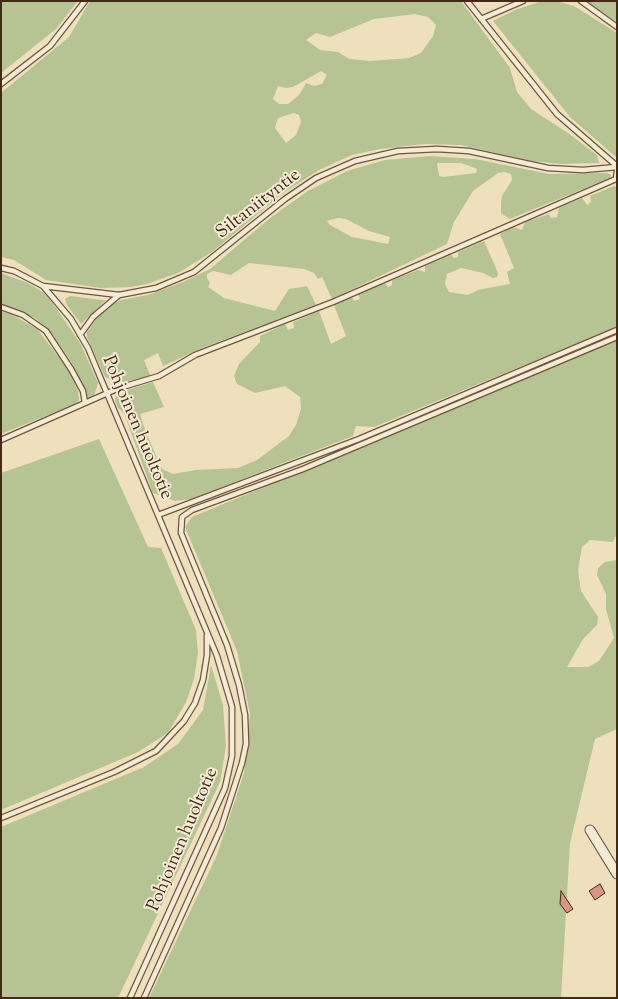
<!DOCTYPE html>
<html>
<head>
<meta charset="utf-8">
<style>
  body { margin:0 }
  #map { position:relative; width:618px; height:999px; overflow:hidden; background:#eee0bd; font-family:"Sorts Mill Goudy",serif }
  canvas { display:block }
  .frame { position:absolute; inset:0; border:2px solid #462817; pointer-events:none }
</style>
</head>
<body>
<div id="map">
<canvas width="618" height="999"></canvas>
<div class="frame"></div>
</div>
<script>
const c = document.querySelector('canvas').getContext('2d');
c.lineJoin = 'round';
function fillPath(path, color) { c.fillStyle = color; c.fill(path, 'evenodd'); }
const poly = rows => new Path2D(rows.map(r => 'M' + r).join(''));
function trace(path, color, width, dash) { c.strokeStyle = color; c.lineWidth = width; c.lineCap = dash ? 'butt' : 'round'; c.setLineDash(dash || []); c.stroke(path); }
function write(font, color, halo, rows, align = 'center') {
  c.font = font + ' "Sorts Mill Goudy",serif'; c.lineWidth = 4; c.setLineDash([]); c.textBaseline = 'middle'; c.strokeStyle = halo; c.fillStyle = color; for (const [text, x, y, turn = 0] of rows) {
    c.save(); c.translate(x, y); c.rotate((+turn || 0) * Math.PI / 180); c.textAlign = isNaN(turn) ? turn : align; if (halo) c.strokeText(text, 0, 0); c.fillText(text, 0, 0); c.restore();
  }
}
const green = poly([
  [1,1,78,1,56,29,1,73],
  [90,1,461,1,510,68,517,92,531,109,568,133,597,155,599,163,560,164,532,161,461,145,425,144,380,149,352,155,319,170,282,194,212,252,178,273,147,284,131,287,101,288,46,280,14,260,1,257,1,93,69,37],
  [415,14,428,17,436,25,433,36,421,53,409,58,370,61,349,59,338,52,320,50,306,40,316,33,330,37,374,19],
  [321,71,327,75,322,84,314,86,306,83,299,95,288,104,279,104,273,99,278,86,286,88,293,87],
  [294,113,299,115,301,122,296,135,286,143,275,128,278,118],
  [542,1,560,2,574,6,617,33,617,158,570,117,493,21,515,10],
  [587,1,617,1,617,22,600,11],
  [431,156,475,159,549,174,607,173,611,175,610,178,510,219,501,213,501,204,502,196,512,180,511,174,504,172,498,173,473,191,454,222,447,244,332,299,322,277,318,279,314,273,304,269,249,263,231,275,213,271,207,274,207,278,210,283,208,287,224,298,275,311,289,289,307,286,316,305,202,348,163,366,158,353,144,360,150,375,143,378,119,383,105,377,87,337,87,332,99,315,111,305,121,300,148,295,183,282,210,269,270,218,308,191,347,171,385,160],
  [437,163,461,163,477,169,476,173,443,177,439,176],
  [338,218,346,219,369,231,390,237,388,244,352,237,330,225,327,221],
  [614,186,617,188,617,327,374,427,356,426,353,436,191,499,175,501,153,493,124,413,118,408,115,401,116,395,126,401,129,397,127,390,153,382,164,407,140,414,146,433,162,469,173,474,196,470,238,468,257,460,289,436,296,425,301,409,300,397,285,386,255,393,237,384,234,376,239,364,260,342,260,336,285,324,288,330,294,328,293,322,319,311,331,344,346,336,334,305,352,297,354,301,360,299,358,294,385,283,388,287,392,285,392,280,418,270,425,272,425,266,451,255,454,258,458,257,458,252,484,241,498,273,497,277,493,278,483,273,461,268,447,274,445,284,449,292,468,295,478,290,510,284,507,272,514,268,500,234,513,227,522,230,525,222,549,214,551,218,557,217,559,208,582,198,587,205,591,202,590,196],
  [1,273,28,283,44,293,54,305,80,343,91,367,98,383,94,396,88,398,72,363,50,331,35,318,1,304],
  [70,296,102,300,106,300,81,324,67,305,65,299],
  [1,311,11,314,37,329,68,369,78,391,79,400,75,404,1,434],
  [617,340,617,533,613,542,590,540,582,547,578,570,581,591,598,617,597,625,583,639,567,667,588,667,599,661,614,638,606,609,606,594,597,575,598,568,605,562,617,560,617,729,595,739,570,843,561,998,149,998,217,855,244,773,250,714,237,651,185,527,192,517],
  [99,439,148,547,161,548,196,630,198,653,194,679,186,702,168,733,138,752,1,810,1,473],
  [211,665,223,705,226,746,220,782,118,998,1,998,1,827,144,767,178,744,203,710]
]);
const building = poly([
  [600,884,605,893,595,900,589,891,600,884],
  [561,891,573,909,567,913,560,904,561,891]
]);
const lane = poly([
  [467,1,557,114,617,166],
  [581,1,617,27],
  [481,19,523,1],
  [1,84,50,46,85,1],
  [1,268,14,271,43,286,71,319,88,348,217,656,232,707,232,756,225,788,130,998],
  [43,286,119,295,156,288,194,272,285,199,316,178,355,161,398,151,437,149,469,151,548,168,583,170,617,167],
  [1,307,23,315,46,331,71,369,83,391,85,403],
  [80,335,93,317,119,295],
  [1,440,119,388,159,376,195,355,333,302,616,179,617,171],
  [158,515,359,439,617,330],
  [1,818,114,772,156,751,184,721,195,703,203,680,207,655,207,635],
  [144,998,221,828,242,763,246,744,245,715,239,685,227,645,181,533,182,517,192,510,303,469,617,337]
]);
const street = poly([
  [590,830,617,874]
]);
const streetNames = [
  ["Siltaniityntie",259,205,-38],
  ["Pohjoinen huoltotie",136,428,67],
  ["Pohjoinen huoltotie",184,840,-67]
];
fillPath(green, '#b6c393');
fillPath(building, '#dc9585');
trace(building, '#462817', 1);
trace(lane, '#705640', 7);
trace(street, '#705640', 11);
trace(lane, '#f4ebd4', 4.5);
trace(street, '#f4ebd4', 9);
write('18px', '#462817', '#f4ebd4', streetNames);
</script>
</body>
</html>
